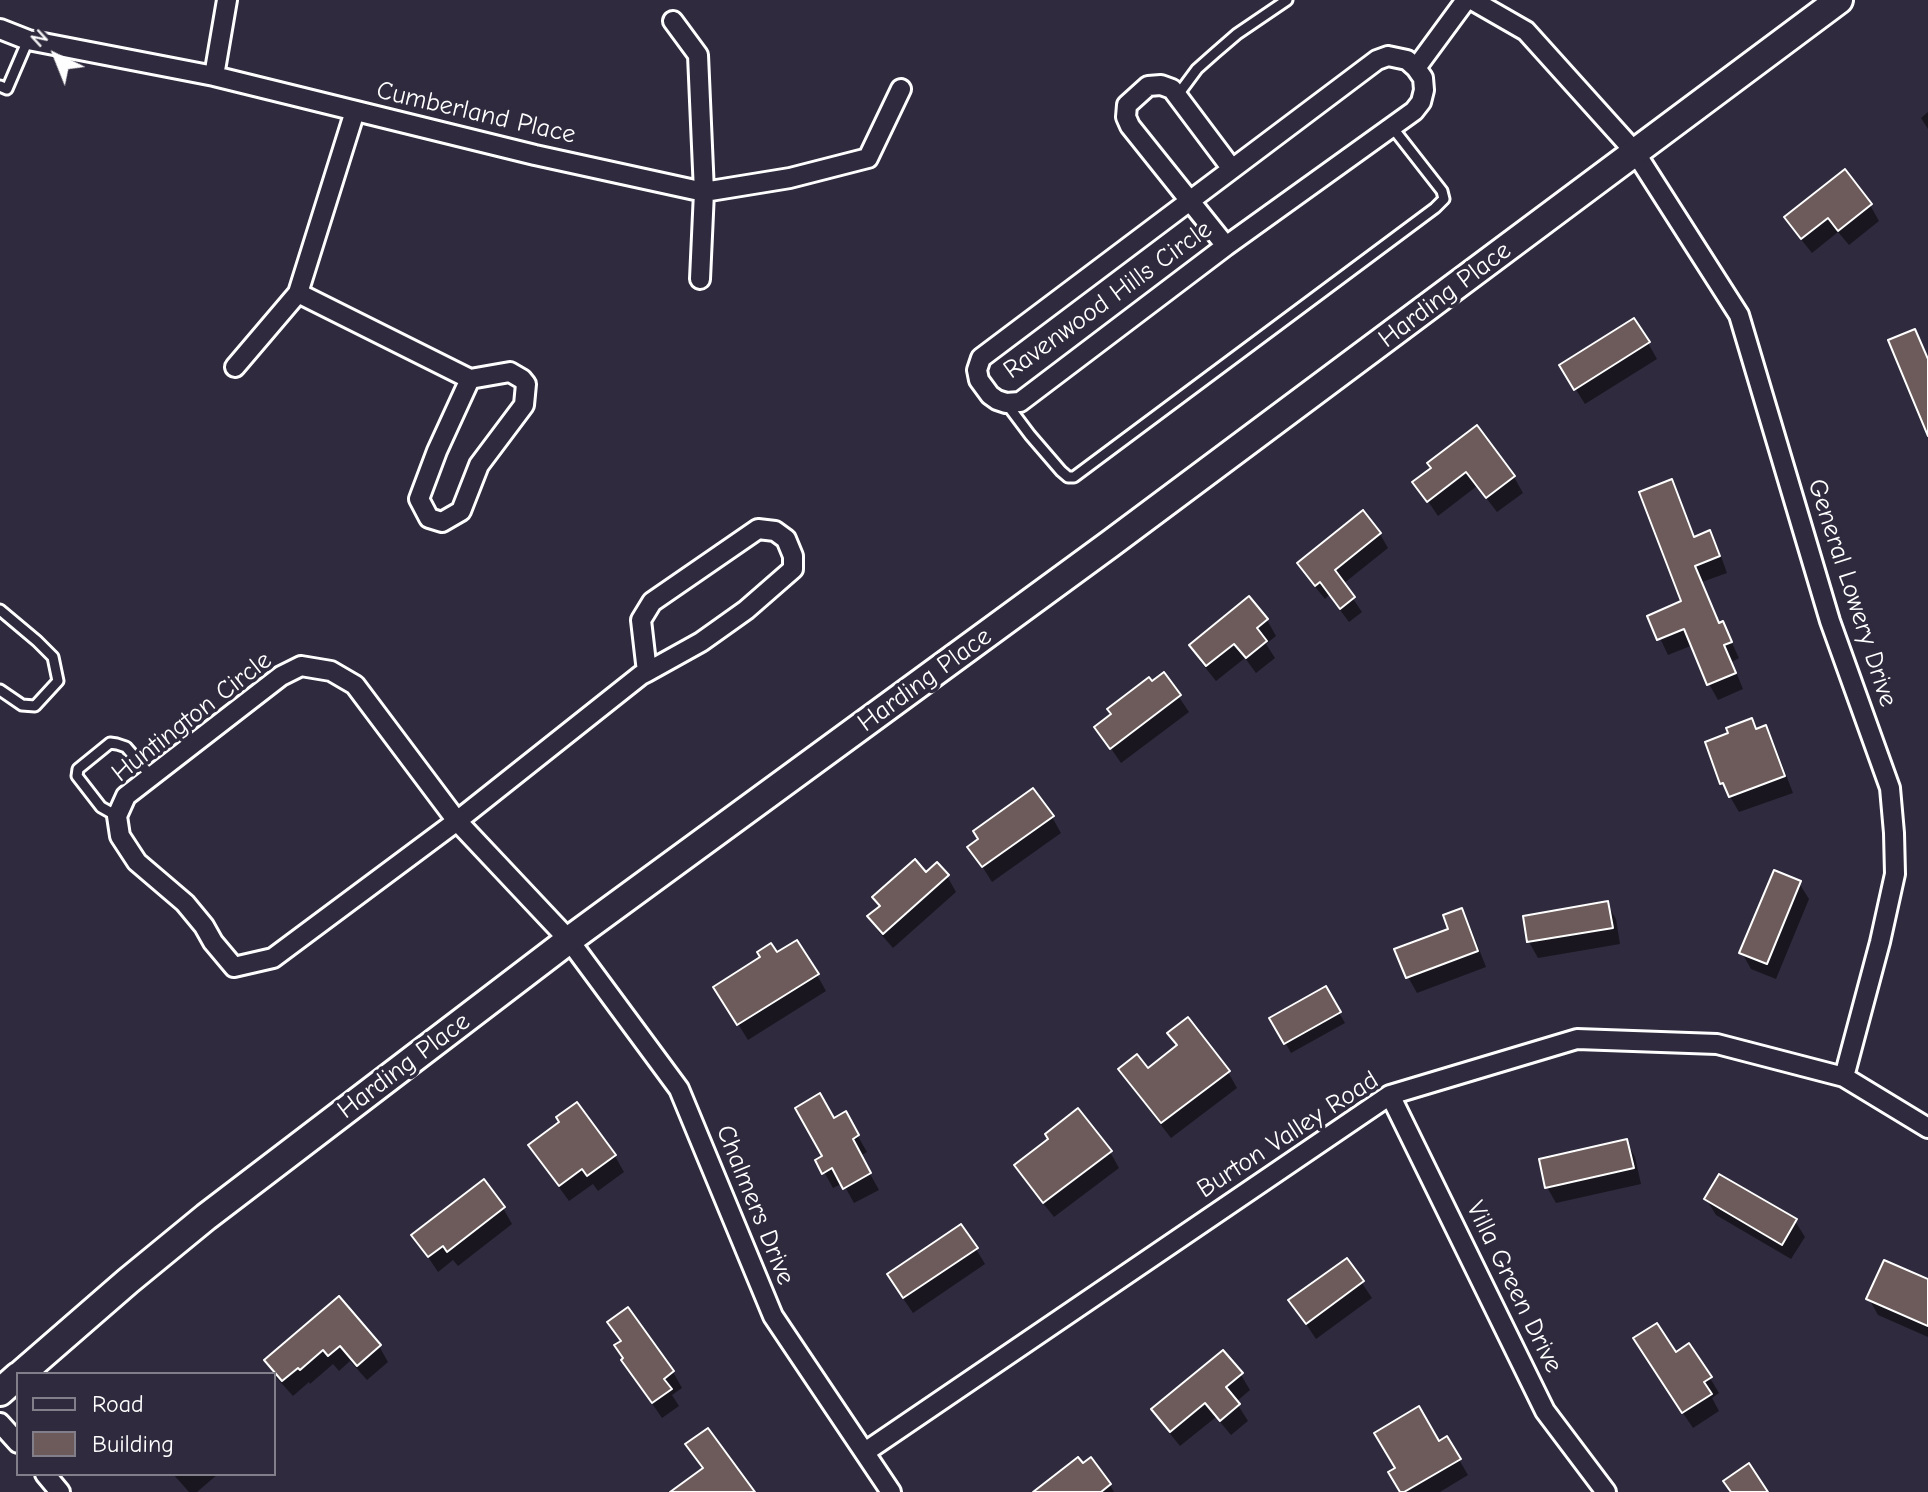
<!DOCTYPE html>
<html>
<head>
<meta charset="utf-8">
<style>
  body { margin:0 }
  #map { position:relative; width:1928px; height:1492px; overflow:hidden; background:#2f2a3d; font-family:"Comic Neue",sans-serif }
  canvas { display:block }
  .legend { position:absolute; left:16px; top:1372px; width:260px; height:104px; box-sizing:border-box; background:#2f2a3d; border:2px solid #827f8b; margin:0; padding:10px 14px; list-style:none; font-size:24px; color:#fff }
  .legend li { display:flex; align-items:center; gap:16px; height:40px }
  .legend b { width:40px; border:2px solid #827f8b }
  .north { position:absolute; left:16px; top:16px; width:80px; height:80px; -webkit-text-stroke:6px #2f2a3d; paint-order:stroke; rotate:317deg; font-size:22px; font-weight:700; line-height:32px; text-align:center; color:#fff }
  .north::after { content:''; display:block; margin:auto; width:28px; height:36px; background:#fff; clip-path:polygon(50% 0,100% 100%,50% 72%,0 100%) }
</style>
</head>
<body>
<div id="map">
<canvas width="1928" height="1492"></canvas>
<ul class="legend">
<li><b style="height:10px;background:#2f2a3d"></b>Road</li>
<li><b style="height:22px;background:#6d5b5b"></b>Building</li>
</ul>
<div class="north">N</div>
</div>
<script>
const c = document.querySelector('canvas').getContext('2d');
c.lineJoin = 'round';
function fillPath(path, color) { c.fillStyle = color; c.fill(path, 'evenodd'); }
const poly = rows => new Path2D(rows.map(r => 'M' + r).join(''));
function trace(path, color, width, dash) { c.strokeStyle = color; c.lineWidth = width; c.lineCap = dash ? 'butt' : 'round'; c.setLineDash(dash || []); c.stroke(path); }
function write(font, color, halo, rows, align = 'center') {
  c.font = font + ' "Comic Neue",sans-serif'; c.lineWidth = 7; c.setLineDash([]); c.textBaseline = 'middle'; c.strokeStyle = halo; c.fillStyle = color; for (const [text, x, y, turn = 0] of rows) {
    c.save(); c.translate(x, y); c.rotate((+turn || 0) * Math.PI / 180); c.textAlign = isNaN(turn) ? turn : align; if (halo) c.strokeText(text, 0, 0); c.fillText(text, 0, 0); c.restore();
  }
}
const shadow = poly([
  [1928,112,1928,129,1921,118],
  [1870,205,1879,221,1849,245,1838,232,1812,253,1796,233,1787,217],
  [1648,343,1657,359,1585,404,1571,382],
  [1477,428,1514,477,1523,493,1497,512,1477,486,1438,516,1415,482],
  [1671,482,1680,498,1695,538,1709,533,1718,548,1727,573,1702,582,1720,625,1723,624,1739,658,1732,662,1743,689,1718,700,1709,684,1693,645,1668,655,1650,617,1683,602],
  [1380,534,1388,548,1343,584,1362,612,1349,622,1329,595,1325,599,1308,578,1299,564],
  [1249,599,1267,620,1276,636,1266,644,1275,658,1256,673,1245,658,1216,681,1200,661,1191,646],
  [1164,675,1189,712,1121,763,1097,728],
  [1765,727,1774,743,1793,793,1739,812,1722,783,1756,730],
  [1052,817,1061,833,992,882,970,847],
  [926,874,947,876,956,892,893,948,879,932,870,916,880,907,874,897],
  [1799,883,1809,899,1776,979,1751,969,1742,953],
  [1607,904,1616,919,1620,944,1538,958,1529,942,1525,917],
  [1461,910,1470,926,1486,967,1417,993,1408,977,1450,930],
  [777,955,817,975,826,991,748,1040,725,1003],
  [1325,989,1345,1023,1291,1053,1272,1019],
  [1170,1033,1228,1072,1237,1088,1171,1138,1130,1085,1121,1070,1148,1071,1178,1047],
  [577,1105,615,1156,624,1172,598,1191,593,1184,569,1201,540,1161,531,1145,561,1123],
  [845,1114,867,1152,860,1156,879,1190,854,1203,843,1183,833,1188,818,1161,824,1157,833,1120],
  [1626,1141,1635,1157,1641,1184,1556,1203,1547,1187],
  [1110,1152,1119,1168,1054,1217,1026,1182,1017,1166],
  [483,1182,503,1208,512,1224,458,1266,453,1260,438,1272,414,1236],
  [1706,1199,1795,1221,1805,1237,1791,1259,1716,1215],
  [976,1249,985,1264,913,1313,898,1291],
  [1347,1261,1372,1298,1316,1339,1290,1300],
  [1928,1282,1928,1337,1878,1315,1869,1299],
  [338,1299,379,1346,388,1362,367,1380,350,1361,339,1371,333,1364,310,1384,309,1382,293,1396,275,1376,266,1360],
  [1223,1353,1241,1375,1250,1390,1236,1402,1248,1421,1231,1435,1216,1417,1180,1446,1163,1425,1154,1409],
  [1644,1355,1675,1355,1710,1378,1719,1393,1712,1398,1719,1411,1693,1428],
  [623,1361,673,1372,682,1388,672,1395,679,1406,662,1418],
  [1447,1439,1468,1475,1440,1492,1402,1492,1439,1444],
  [173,1474,218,1474,197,1492,189,1492],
  [1110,1485,1114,1492,1037,1492]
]);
const building = poly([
  [1845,169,1872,204,1838,231,1828,218,1801,239,1784,217,1845,169],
  [1634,318,1650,342,1574,390,1559,365,1634,318],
  [1915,329,1928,359,1928,436,1888,340,1915,329],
  [1477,425,1515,476,1486,498,1466,472,1427,502,1412,482,1431,468,1427,463,1477,425],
  [1672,479,1694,537,1710,530,1720,556,1695,566,1719,623,1723,621,1732,642,1724,645,1736,673,1707,685,1684,629,1657,640,1647,616,1681,601,1639,492,1672,479],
  [1363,510,1381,533,1335,570,1355,597,1340,609,1320,582,1315,586,1297,563,1363,510],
  [1249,596,1268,619,1257,628,1267,641,1246,658,1234,644,1206,666,1189,645,1249,596],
  [1164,672,1181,695,1110,749,1094,727,1111,714,1107,709,1149,677,1152,681,1164,672],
  [1752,718,1756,729,1766,725,1785,776,1729,797,1723,783,1720,784,1705,742,1728,733,1726,728,1752,718],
  [1033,788,1054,816,982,867,967,847,978,839,973,831,1033,788],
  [915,859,926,872,937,862,949,875,883,934,867,916,880,906,872,897,915,859],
  [1774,870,1801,881,1767,964,1739,953,1774,870],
  [1608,901,1613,928,1527,942,1523,916,1608,901],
  [1462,908,1478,951,1406,978,1394,949,1448,929,1443,915,1462,908],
  [797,940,819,974,737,1025,713,987,760,957,757,952,771,943,777,952,797,940],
  [1326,986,1341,1012,1284,1044,1269,1018,1326,986],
  [1188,1017,1230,1071,1161,1123,1118,1069,1137,1054,1148,1068,1177,1045,1167,1033,1188,1017],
  [820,1093,834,1118,846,1111,859,1135,853,1139,871,1173,843,1189,832,1168,822,1174,815,1160,822,1156,795,1108,820,1093],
  [577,1102,616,1155,587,1176,582,1169,559,1186,528,1145,559,1122,556,1117,577,1102],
  [1078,1108,1112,1151,1043,1203,1014,1165,1048,1139,1045,1134,1078,1108],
  [1627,1139,1634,1168,1545,1188,1539,1159,1627,1139],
  [1719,1174,1797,1219,1782,1245,1704,1199,1719,1174],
  [484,1179,505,1207,447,1252,443,1246,428,1257,411,1235,484,1179],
  [961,1224,978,1248,903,1298,887,1274,961,1224],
  [1347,1258,1364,1281,1306,1324,1288,1300,1347,1258],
  [1884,1260,1928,1279,1928,1326,1866,1299,1884,1260],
  [339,1296,381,1345,357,1366,340,1346,328,1356,323,1350,300,1370,298,1368,282,1381,264,1360,339,1296],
  [628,1307,674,1371,664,1379,672,1389,652,1403,621,1360,623,1358,614,1345,621,1341,607,1322,628,1307],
  [1657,1323,1676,1352,1689,1343,1712,1377,1704,1382,1712,1394,1682,1413,1633,1338,1657,1323],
  [1223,1350,1243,1373,1226,1387,1240,1404,1220,1421,1205,1403,1170,1432,1151,1409,1223,1350],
  [1419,1406,1439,1441,1447,1436,1461,1459,1404,1492,1400,1492,1388,1472,1395,1468,1374,1433,1419,1406],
  [708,1428,755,1492,670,1492,703,1468,685,1444,708,1428],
  [1078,1457,1083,1463,1091,1457,1111,1484,1101,1492,1033,1492,1078,1457],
  [1749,1463,1768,1492,1731,1492,1723,1481,1749,1463]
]);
const lane = poly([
  [0,86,7,89,28,40],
  [1177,96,1197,69,1215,53,1237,34,1287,0],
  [1006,403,1030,435,1061,471,1068,477,1074,477,1435,208,1444,199,1442,191,1392,127],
  [0,610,37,641,53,657,58,681,35,706,22,705,0,690],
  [117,816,101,807,77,776,78,769,110,743,117,744,126,747,151,776]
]);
const street = poly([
  [1472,0,1526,31,1635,152,1739,315,1830,621,1890,788,1894,833,1895,874,1880,942,1844,1077],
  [673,21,698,55,704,192,700,279],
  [0,29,28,40,214,76,535,155,704,192,790,178,868,158,901,89],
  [1388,56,1407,60,1416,68,1423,78,1424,90,1421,102,1414,111,1226,246,1020,402,1006,403,997,400,990,395,979,380,977,370,981,358,1377,60,1388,56],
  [1416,68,1466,0],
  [214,76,227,0],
  [1226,246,1130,126,1126,117,1127,105,1148,86,1161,85,1172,89,1232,169],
  [298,293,470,379,437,451,419,499,429,518,442,522,461,511,479,465,524,405,526,384,522,379,510,372,470,379],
  [235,367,298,293,355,111],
  [301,666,331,671,355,685,457,821,273,958,234,967,213,942,204,926,185,903,137,862,120,836,117,816,126,796,281,676,301,666],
  [647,672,641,620,652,602,758,529,775,531,786,539,793,556,793,569,746,610,701,642,647,672,641,675,457,821,569,940,679,1089,773,1316,891,1492],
  [1390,1095,1545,1411,1606,1492],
  [0,1423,18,1443],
  [865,1452,1390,1095,1577,1039,1717,1044,1844,1077,1928,1128],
  [45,1474,60,1492]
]);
const secondary = poly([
  [21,1374,128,1281,206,1217,569,940,1110,544,1839,0],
  [0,1392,18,1376]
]);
const streetNames = [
  ["Cumberland Place",476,113,13],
  ["Harding Place",1445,295,-37],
  ["Ravenwood Hills Circle",1108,300,-36],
  ["General Lowery Drive",1852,593,72],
  ["Harding Place",925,680,-36],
  ["Huntington Circle",192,717,-38],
  ["Harding Place",404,1066,-37],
  ["Burton Valley Road",1288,1135,-33],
  ["Chalmers Drive",755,1205,68],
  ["Villa Green Drive",1514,1287,64]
];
fillPath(shadow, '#0007');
fillPath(building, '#6d5b5b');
trace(building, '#fff', 2);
trace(lane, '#fff', 15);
trace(street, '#fff', 24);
trace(secondary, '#fff', 32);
trace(lane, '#2f2a3d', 9);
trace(street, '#2f2a3d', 18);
trace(secondary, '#2f2a3d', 26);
write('26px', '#fff', '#2f2a3d', streetNames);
</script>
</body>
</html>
